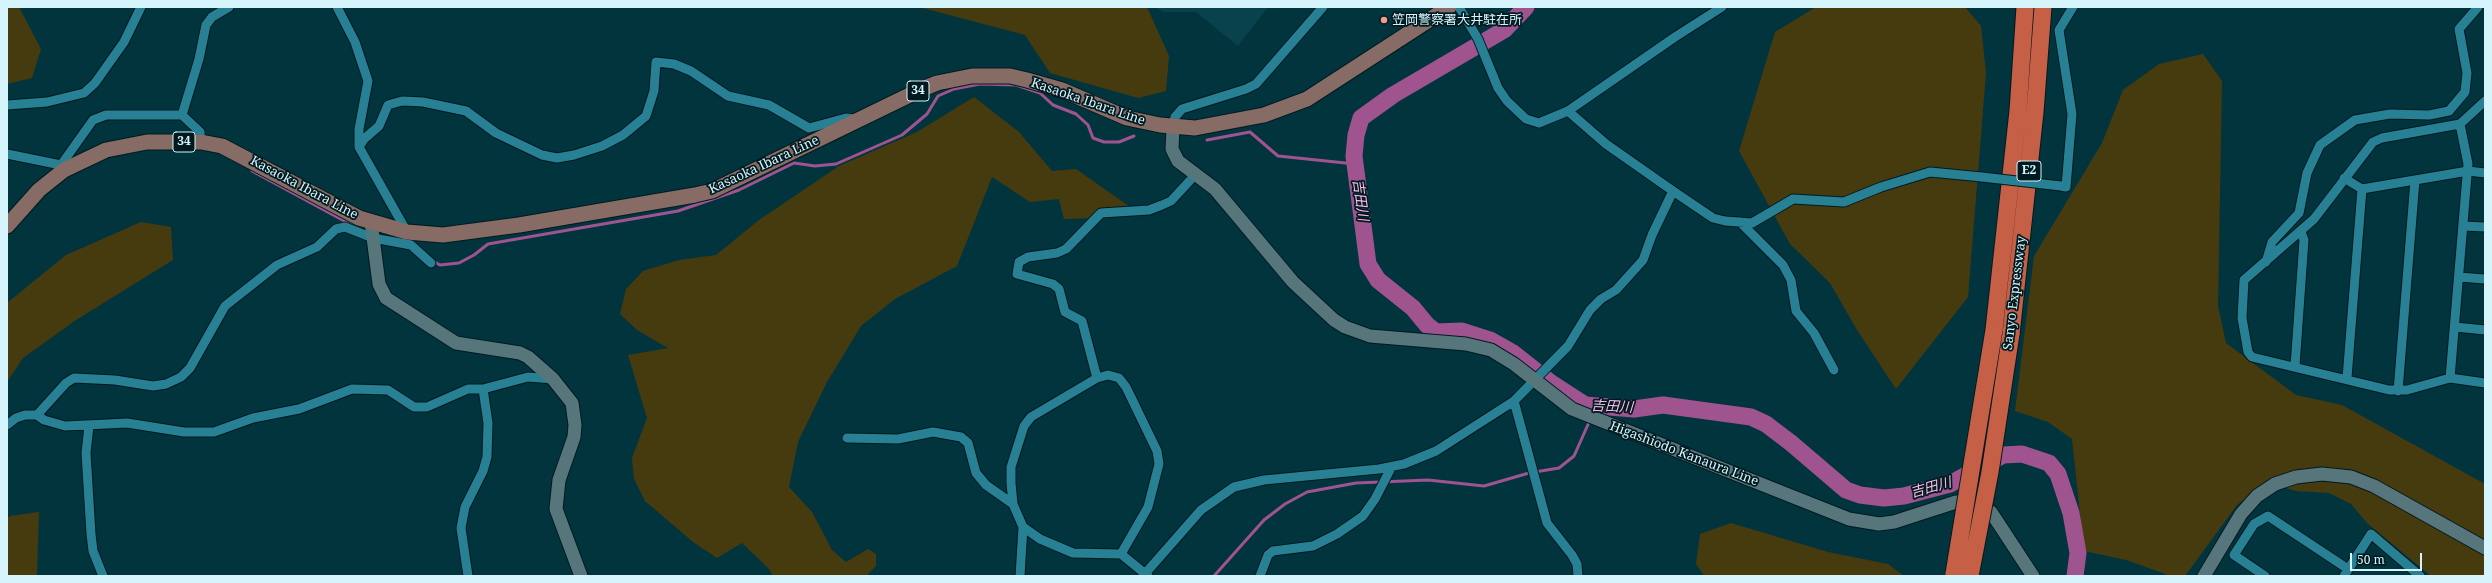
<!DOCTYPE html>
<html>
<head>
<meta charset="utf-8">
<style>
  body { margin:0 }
  #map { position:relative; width:2492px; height:583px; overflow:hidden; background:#02343e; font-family:"Noto Serif",serif }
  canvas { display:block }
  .frame { position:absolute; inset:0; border:8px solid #d5f4fc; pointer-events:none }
  .scale { position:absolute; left:2350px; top:553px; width:72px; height:18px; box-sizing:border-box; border:2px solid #d5f4fc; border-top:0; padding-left:5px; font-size:12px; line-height:14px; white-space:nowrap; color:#d5f4fc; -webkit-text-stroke:3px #011a20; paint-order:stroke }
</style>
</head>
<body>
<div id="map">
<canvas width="2492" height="583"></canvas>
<div class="frame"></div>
<div class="scale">50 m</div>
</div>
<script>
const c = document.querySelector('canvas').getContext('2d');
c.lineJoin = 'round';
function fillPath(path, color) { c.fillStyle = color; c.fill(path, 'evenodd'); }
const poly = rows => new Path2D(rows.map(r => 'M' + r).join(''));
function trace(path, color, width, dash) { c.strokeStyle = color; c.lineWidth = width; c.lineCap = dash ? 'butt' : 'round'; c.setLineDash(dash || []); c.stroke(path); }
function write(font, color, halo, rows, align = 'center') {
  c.font = font + ' "Noto Serif","Noto Sans JP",serif'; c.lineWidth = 3.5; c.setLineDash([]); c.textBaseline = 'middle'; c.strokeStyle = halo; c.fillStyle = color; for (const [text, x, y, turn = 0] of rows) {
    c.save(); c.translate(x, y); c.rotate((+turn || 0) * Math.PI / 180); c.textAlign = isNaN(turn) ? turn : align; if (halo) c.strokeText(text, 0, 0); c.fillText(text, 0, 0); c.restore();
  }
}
const built = poly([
  [1155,7,1268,7,1238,46,1196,12,1163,12]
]);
const green = poly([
  [7,7,19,7,41,49,32,78,7,84],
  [919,7,1147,7,1169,56,1166,91,1138,98,1050,73,1025,35],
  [1816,7,1965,7,1981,26,1986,73,1968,297,1896,389,1857,330,1830,283,1790,244,1739,151,1775,32],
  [2203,54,2222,81,2218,306,2226,343,2296,395,2342,405,2485,484,2485,576,2431,576,2368,524,2351,504,2329,493,2296,491,2267,482,2237,505,2185,576,2171,576,2126,560,2084,551,2072,439,2048,422,2015,411,2034,256,2102,143,2123,90,2159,64],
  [974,97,1019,132,1052,171,1076,169,1136,211,1124,217,1064,219,1059,199,1030,202,992,177,957,266,895,299,861,326,827,382,798,442,789,487,812,512,832,550,846,562,868,549,876,554,876,566,866,576,773,576,769,569,742,543,717,558,693,542,645,501,634,479,632,458,647,418,628,355,668,348,637,330,620,314,626,289,643,271,679,260,716,255,759,220,839,166,917,132],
  [141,222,171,227,173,260,76,320,23,358,7,382,7,303,66,255],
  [39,512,37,576,7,576,7,519,10,516],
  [1731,523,1828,552,1888,564,1904,576,1704,576,1696,564,1700,534]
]);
const stream = poly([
  [1207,140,1250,132,1278,156,1355,164],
  [252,171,348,223,360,228],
  [433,261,440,265,459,263,474,255,488,244,678,211,739,190,794,163,815,166,836,164,902,135,927,114,938,96,954,89,980,84,1016,85,1040,93,1053,105,1076,114,1088,125,1093,138,1104,142,1119,142,1134,136],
  [1214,576,1264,520,1285,504,1307,492,1356,483,1428,480,1484,486,1529,473,1559,468,1574,456,1590,420]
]);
const river = poly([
  [1526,7,1504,30,1393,95,1361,118,1356,135,1354,156,1368,264,1378,280,1413,308,1427,325,1436,332,1462,331,1490,340,1513,353,1551,383,1585,405,1634,409,1663,405,1751,417,1766,424,1791,443,1846,490,1860,495,1884,498,1904,496,1950,484,2003,455,2022,454,2049,463,2058,474,2071,513,2078,553,2075,576]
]);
const street = poly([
  [337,7,355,42,368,81,359,129,359,147,407,232],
  [1459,7,1478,39,1498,88,1507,101,1526,119,1539,123,1568,111,1675,37,1722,7],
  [2485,101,2460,124,2382,138,2373,142,2314,219,2244,280,2242,318,2248,352,2252,357,2389,390,2407,390,2450,378,2485,383],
  [7,105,47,102,84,93,95,83,124,42,141,7],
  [1568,111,1606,144,1673,191,1713,218,1725,221,1752,223,1793,199,1844,202,1881,187,1930,172,1982,177],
  [182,115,199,59,206,25,212,17,229,7],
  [1173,127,1175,117,1182,109,1246,89,1256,84,1323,7],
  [359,147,364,139,379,126,388,105,402,101,423,102,466,111,496,133,542,155,557,158,574,155,602,146,623,135,646,116,654,91,656,62,674,64,691,71,728,96,769,105,809,128,846,118,854,119],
  [7,154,61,165,64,170],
  [61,165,93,120,106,115,182,115,200,132,201,142],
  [2344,178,2362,189,2468,171,2485,173],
  [2061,186,2066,187,2072,114,2059,30,2073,7],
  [1740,222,1783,265,1791,280,1796,311,1814,333,1834,370],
  [2463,226,2485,227],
  [2266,262,2272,242,2299,213,2307,173,2320,145,2355,120,2390,114,2429,115,2449,111,2465,92,2467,73,2459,29,2478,7],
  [2459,277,2485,279],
  [2455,327,2485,330],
  [2295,366,2304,240,2301,232],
  [1097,378,1082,321,1065,312,1059,289,1053,284,1017,274,1019,262,1028,257,1057,253,1066,249,1101,213,1149,210,1162,205,1171,201,1195,175],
  [2347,378,2362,189],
  [2450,378,2468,164,2460,124],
  [2398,391,2415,180],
  [1514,401,1547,523,1572,555,1577,564,1578,576],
  [37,415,44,420,65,426,127,423,184,432,214,432,253,418,299,409,352,389,388,390,414,407,427,407,468,389,483,389],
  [7,425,16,418,25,415,37,415,66,383,74,378,115,380,153,386,166,384,181,377,190,368,225,306,277,265,317,247,336,229,345,227,373,238,411,245,431,263],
  [89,426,86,453,91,534,93,551,103,576],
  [847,438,898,439,933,432,961,437,968,443,976,473,986,485,1013,504],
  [1023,527,1040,539,1073,553,1121,554,1148,576],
  [468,576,461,528,465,507,483,471,487,457,488,423,483,389,528,377,553,379],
  [1020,576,1023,527,1013,504,1011,483,1011,467,1024,426,1031,417,1097,378,1108,375,1119,378,1126,387,1157,451,1159,464,1148,507,1121,554],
  [1143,576,1201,510,1234,487,1264,480,1379,469,1404,464,1436,451,1514,401,1568,346,1590,310,1601,299,1616,290,1643,260,1652,235,1673,191],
  [1260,576,1268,555,1273,551,1313,546,1337,534,1363,516,1375,499,1391,468],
  [2265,576,2234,555,2254,524,2268,516,2348,569],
  [2344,576,2371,534,2420,576]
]);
const secondary = poly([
  [1173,127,1172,149,1178,161,1215,189,1293,282,1334,320,1345,327,1370,336,1466,344,1491,350,1514,364,1572,409,1849,519,1879,524,1894,522,1956,502,1973,503,1991,512,2033,576],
  [371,222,379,284,386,298,456,343,520,353,528,357,553,379,572,403,575,425,574,437,559,480,556,509,581,576],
  [2204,576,2241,514,2257,496,2275,484,2296,477,2322,474,2351,477,2374,486,2485,548]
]);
const primary = poly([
  [7,226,39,190,64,170,106,150,147,142,201,142,222,146,359,218,407,232,443,235,519,225,695,195,712,191,920,90,937,83,972,76,1010,76,1027,80,1062,90,1127,118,1160,125,1195,128,1264,115,1307,99,1449,7]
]);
const highway = poly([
  [1994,330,2018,111,2025,7],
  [2011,334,2035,112,2043,7]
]);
const streetBridge = poly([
  [1982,177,2061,186]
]);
const highwayBridge = poly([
  [1954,574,1994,330],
  [1970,576,1990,472,2011,334]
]);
const markers = [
  [1384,20,4,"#f49e88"]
];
const shields = [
  [918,91,22],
  [184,142,22],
  [2029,171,24]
];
const shieldNames = [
  ["34",918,91],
  ["34",184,142],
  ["E2",2029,171]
];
const poiNames = [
  ["笠岡警察署大井駐在所",1392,20]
];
const streetNames = [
  ["Kasaoka Ibara Line",1088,102,19],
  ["Kasaoka Ibara Line",764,165,-25],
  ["Kasaoka Ibara Line",304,188,28],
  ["Sanyo Expressway",2015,293,-83],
  ["Higashiodo Kanaura Line",1684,454,21]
];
const waterNames = [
  ["吉田川",1360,200,82],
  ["吉田川",1612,407,3],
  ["吉田川",1931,488,-16]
];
fillPath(built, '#09414d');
fillPath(green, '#463b0f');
trace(stream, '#9f5490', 3);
trace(river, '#9f5490', 17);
trace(street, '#011a20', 11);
trace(secondary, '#011a20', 15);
trace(primary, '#011a20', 17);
trace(highway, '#011a20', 19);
trace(street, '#278093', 9);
trace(secondary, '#56767c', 13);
trace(primary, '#866c64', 15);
trace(highway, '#c55f45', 17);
trace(streetBridge, '#011a20', 11, []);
trace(highwayBridge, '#011a20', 19, []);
trace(streetBridge, '#278093', 9);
trace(highwayBridge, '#c55f45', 17);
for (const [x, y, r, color] of markers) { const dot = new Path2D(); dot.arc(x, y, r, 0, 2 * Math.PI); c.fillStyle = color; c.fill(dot); trace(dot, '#011a20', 1.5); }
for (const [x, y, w] of shields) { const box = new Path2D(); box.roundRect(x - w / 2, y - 10, w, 20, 3); c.fillStyle = '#011a20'; c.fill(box); trace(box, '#d5f4fc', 1); }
write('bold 12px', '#d5f4fc', null, shieldNames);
write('13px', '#d5f4fc', '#011a20', poiNames, 'left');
write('13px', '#d5f4fc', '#011a20', streetNames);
write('italic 14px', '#fbbdec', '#011a20', waterNames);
</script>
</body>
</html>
